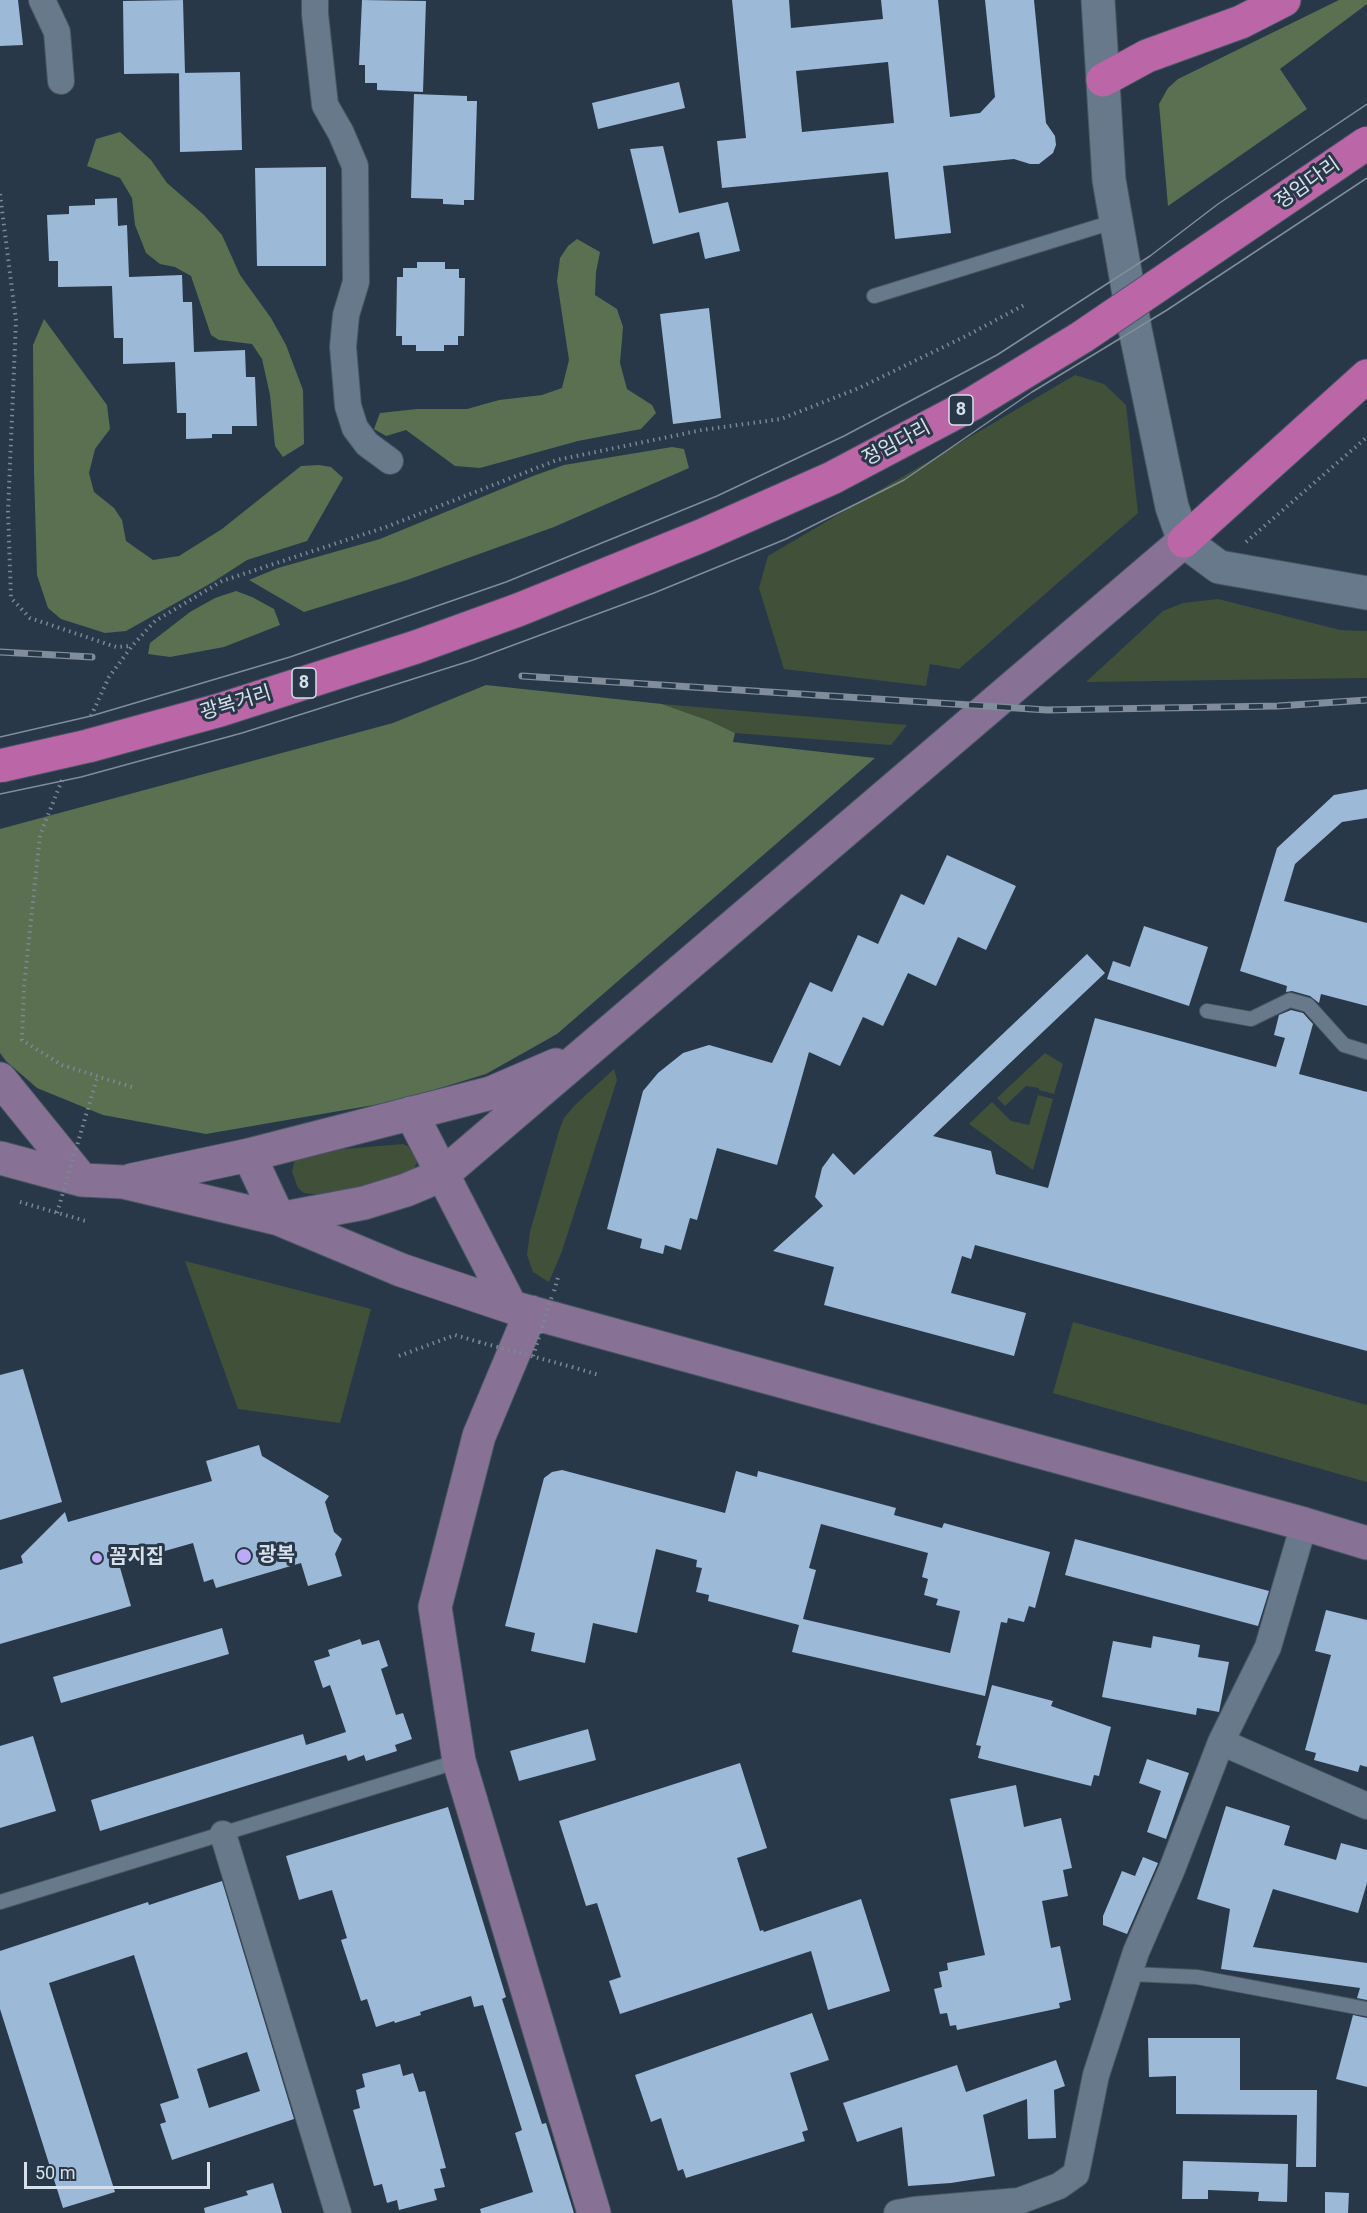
<!DOCTYPE html>
<html>
<head>
<meta charset="utf-8">
<style>
  body { margin:0 }
  #map { position:relative; width:1367px; height:2213px; overflow:hidden; background:#283848; font-family:Roboto,sans-serif }
  canvas { display:block }
  .scale { position:absolute; left:24px; top:2162px; width:186px; height:27px; box-sizing:border-box; border:3px solid #d7e0ea; border-top:0; padding-left:8px; font-size:18px; line-height:21px; white-space:nowrap; color:#d7e0ea; -webkit-text-stroke:4px #283848; paint-order:stroke }
</style>
</head>
<body>
<div id="map">
<canvas width="1367" height="2213"></canvas>
<div class="scale">50 m</div>
</div>
<script>
const c = document.querySelector('canvas').getContext('2d');
c.lineJoin = 'round';
function fillPath(path, color) { c.fillStyle = color; c.fill(path, 'evenodd'); }
const poly = rows => new Path2D(rows.map(r => 'M' + r).join(''));
function trace(path, color, width, dash) { c.strokeStyle = color; c.lineWidth = width; c.lineCap = dash ? 'butt' : 'round'; c.setLineDash(dash || []); c.stroke(path); }
function write(font, color, halo, rows, align = 'center') {
  c.font = font + ' Roboto,"Noto Sans KR",sans-serif'; c.lineWidth = 6; c.setLineDash([]); c.textBaseline = 'middle'; c.strokeStyle = halo; c.fillStyle = color; for (const [text, x, y, turn = 0] of rows) {
    c.save(); c.translate(x, y); c.rotate((+turn || 0) * Math.PI / 180); c.textAlign = isNaN(turn) ? turn : align; if (halo) c.strokeText(text, 0, 0); c.fillText(text, 0, 0); c.restore();
  }
}
const green = poly([
  [1075,375,1104,384,1126,405,1138,513,959,669,930,664,926,686,784,669,759,588,768,556],
  [1218,599,1340,630,1367,631,1367,678,1086,682,1163,611,1183,603],
  [662,704,907,725,891,745,735,733,710,721],
  [1045,1053,1063,1064,1054,1094,1039,1090,1039,1088,1026,1086,1005,1106,997,1098],
  [614,1069,617,1080,562,1251,549,1282,533,1272,527,1255,530,1232,559,1131,564,1118,574,1106],
  [1038,1095,1053,1099,1033,1170,969,1124,992,1102,1011,1121,1029,1125],
  [403,1144,413,1149,418,1159,414,1169,362,1187,322,1195,304,1193,298,1188,292,1172,295,1158,308,1152],
  [185,1261,371,1309,340,1423,238,1409],
  [1073,1322,1367,1405,1367,1482,1053,1393]
]);
const forest = poly([
  [1339,0,1367,0,1367,4,1280,69,1307,109,1168,206,1159,104,1168,88,1178,79],
  [120,132,151,160,167,183,204,215,222,235,240,275,271,318,286,345,303,390,304,444,283,457,275,446,270,395,262,359,252,344,219,340,211,335,191,276,175,267,160,264,146,253,135,225,132,198,120,178,87,166,96,139],
  [577,239,600,252,596,272,595,295,617,309,623,327,620,363,627,389,652,405,656,413,641,429,578,441,480,468,455,466,406,430,386,436,374,429,380,413,417,409,467,409,499,400,542,395,562,388,569,360,557,281,560,258,568,246],
  [44,319,107,405,110,429,95,449,89,473,94,492,114,508,122,520,126,541,153,560,179,556,222,529,301,466,319,465,331,467,343,478,307,541,247,560,213,582,126,631,105,633,61,619,48,608,37,575,34,472,33,345],
  [672,447,684,449,689,468,554,527,407,580,304,612,249,580,278,568,380,539,533,476,564,465],
  [236,591,252,597,274,609,280,625,224,647,170,657,148,654,150,643,190,612,215,598],
  [486,685,662,704,710,721,735,733,733,742,875,758,557,1034,486,1074,397,1101,206,1134,103,1115,37,1088,6,1061,0,1053,0,829,393,723]
]);
const building = poly([
  [0,0,18,0,23,45,0,46],
  [183,0,185,73,124,74,123,1],
  [362,0,426,1,423,92,377,90,377,83,365,83,365,65,359,65],
  [732,0,789,0,791,28,883,19,881,0,938,0,950,117,980,113,995,97,985,0,1034,0,1046,123,1055,136,1056,145,1053,153,1039,164,1030,164,1014,159,943,166,951,233,895,239,888,172,722,188,717,141,746,138],
  [888,62,894,123,802,132,796,71],
  [240,72,242,150,180,152,179,73],
  [679,82,685,108,598,129,592,103],
  [414,94,467,96,467,101,477,101,474,200,464,200,464,205,443,204,443,199,411,198],
  [663,146,679,213,728,202,740,251,705,259,699,232,653,244,630,149],
  [326,167,326,266,257,266,255,168],
  [117,198,118,226,127,225,129,277,182,275,183,302,192,302,194,352,245,350,246,377,255,377,257,426,232,426,232,434,212,434,212,438,186,439,186,413,177,413,175,362,123,364,123,338,114,338,112,286,58,287,58,261,49,261,47,215,69,214,69,206,95,205,95,199],
  [417,262,445,262,445,269,459,269,459,278,465,278,464,336,458,336,458,345,444,345,444,351,416,351,416,345,402,345,402,336,396,336,397,277,403,277,403,268,417,268],
  [709,308,721,418,673,424,660,314],
  [1367,789,1367,818,1342,822,1295,864,1284,901,1367,923,1367,1006,1321,994,1319,1003,1310,996,1292,991,1286,992,1287,986,1240,971,1277,848,1334,795],
  [947,855,1016,886,986,950,958,937,936,986,908,973,883,1026,863,1017,840,1066,809,1052,777,1165,717,1148,697,1220,690,1218,681,1250,665,1245,663,1254,640,1248,642,1239,607,1229,643,1091,658,1073,683,1053,709,1045,772,1063,810,982,832,992,858,935,878,944,901,894,924,905],
  [1144,926,1208,947,1189,1006,1107,979,1113,961,1130,967],
  [1087,954,1105,973,933,1136,991,1151,996,1174,1048,1188,1095,1018,1276,1067,1285,1038,1274,1035,1279,1015,1291,1010,1303,1013,1313,1024,1299,1074,1367,1092,1367,1351,975,1245,971,1259,962,1256,951,1293,1026,1313,1014,1356,824,1305,834,1267,773,1251,823,1206,815,1197,822,1168,833,1153,854,1175],
  [23,1369,62,1502,0,1520,0,1375],
  [259,1445,262,1456,329,1496,325,1502,334,1532,342,1539,335,1554,342,1576,308,1586,301,1563,216,1588,213,1579,204,1582,193,1543,119,1564,131,1606,0,1644,0,1570,23,1563,21,1556,65,1512,68,1522,212,1481,206,1461],
  [562,1470,725,1513,736,1471,757,1477,758,1471,896,1508,894,1515,942,1528,944,1523,1050,1552,1035,1608,1029,1606,1024,1622,1008,1618,1007,1623,1001,1622,985,1696,792,1652,799,1625,708,1601,709,1595,696,1592,702,1568,696,1567,697,1560,656,1549,637,1633,593,1623,585,1663,531,1651,535,1633,505,1626,544,1478,552,1472],
  [821,1524,928,1553,922,1577,928,1579,924,1595,938,1599,936,1605,960,1611,950,1653,803,1619,816,1570,809,1568],
  [1075,1539,1269,1591,1258,1626,1065,1575],
  [1326,1610,1367,1620,1367,1767,1360,1765,1358,1772,1314,1760,1316,1753,1305,1750,1331,1655,1315,1651],
  [222,1628,229,1654,61,1703,53,1677],
  [1153,1636,1200,1645,1198,1657,1229,1662,1219,1712,1197,1708,1196,1715,1102,1697,1113,1641,1151,1648],
  [360,1639,362,1645,379,1640,388,1666,381,1669,396,1715,403,1713,412,1739,395,1745,397,1751,366,1761,364,1755,348,1761,346,1755,100,1831,91,1800,303,1734,306,1745,346,1732,330,1685,323,1688,314,1661,330,1656,328,1650],
  [992,1685,1053,1701,1051,1706,1111,1727,1099,1776,1094,1775,1091,1786,978,1758,981,1746,976,1745],
  [588,1729,596,1760,519,1781,510,1751],
  [33,1736,56,1811,0,1828,0,1746],
  [1147,1759,1189,1773,1166,1839,1147,1832,1161,1791,1139,1783],
  [740,1763,767,1848,737,1858,760,1931,763,1930,764,1932,861,1899,890,1991,828,2010,811,1951,620,2014,609,1981,621,1977,597,1903,586,1906,559,1821],
  [1016,1785,1024,1827,1061,1818,1072,1868,1063,1870,1068,1896,1042,1901,1051,1948,1060,1946,1071,2000,1059,2003,1060,2008,957,2030,956,2025,950,2026,947,2013,940,2014,934,1989,942,1987,939,1972,948,1970,947,1963,985,1955,950,1799],
  [1226,1806,1290,1826,1284,1845,1336,1860,1341,1843,1367,1850,1367,1883,1358,1913,1273,1889,1253,1947,1367,1963,1367,2000,1357,1998,1360,1988,1221,1969,1230,1909,1197,1899],
  [448,1807,506,1997,502,1999,542,2124,546,2123,574,2213,481,2213,480,2209,533,2192,515,2133,522,2130,483,2005,474,2007,471,1996,420,2012,421,2015,395,2023,394,2021,376,2027,367,1999,361,2001,341,1940,347,1938,332,1890,299,1900,286,1856],
  [1143,1857,1158,1863,1127,1934,1103,1925,1103,1916,1122,1871,1140,1878,1135,1876],
  [222,1881,294,2119,172,2160,160,2124,166,2122,160,2104,179,2098,134,1955,49,1983,115,2192,63,2208,0,2009,0,1951,148,1902,149,1905],
  [247,2052,260,2091,209,2108,197,2069],
  [812,2013,829,2060,790,2073,808,2130,802,2132,805,2141,686,2178,683,2169,678,2171,661,2118,651,2122,635,2075],
  [1353,2015,1367,2018,1367,2087,1336,2079],
  [1148,2038,1240,2038,1240,2090,1317,2090,1316,2167,1296,2167,1297,2115,1176,2114,1176,2076,1149,2077],
  [1056,2060,1065,2086,1054,2090,1056,2138,1028,2139,1027,2099,983,2115,995,2176,951,2183,908,2186,902,2127,857,2142,843,2103,957,2065,966,2092],
  [400,2064,403,2076,413,2073,419,2092,425,2091,446,2168,440,2169,445,2187,434,2189,437,2200,399,2210,397,2200,387,2203,382,2184,374,2186,353,2110,360,2108,356,2090,365,2087,362,2074],
  [1183,2161,1288,2164,1287,2202,1258,2201,1259,2192,1208,2190,1208,2199,1182,2199],
  [273,2183,282,2213,205,2213,204,2208,248,2195,246,2191],
  [1325,2192,1349,2193,1348,2213,1325,2213]
]);
const path = poly([
  [0,194,16,321,8,512,11,598,30,618,116,647,131,646],
  [1246,542,1367,437],
  [91,716,109,677,132,646,155,621,222,581,386,527,557,460,702,430,781,419,859,388,968,335,1024,305],
  [62,780,40,835,24,986,22,1040,62,1065,135,1088],
  [20,1202,89,1222],
  [554,1291,559,1274],
  [399,1356,455,1335,479,1342],
  [572,1367,599,1375]
]);
const service = poly([
  [874,296,1116,221],
  [1207,1011,1251,1019,1290,1000,1308,1005,1344,1045,1367,1052],
  [0,1902,459,1761],
  [1130,1974,1197,1977,1367,2009]
]);
const minor = poly([
  [42,0,57,32,61,81],
  [315,0,315,14,325,105,341,133,355,166,356,282,346,315,343,347,348,406,355,428,367,444,390,461],
  [1221,1742,1367,1806],
  [223,1834,338,2213],
  [897,2213,914,2210,1019,2201,1059,2186,1076,2174,1096,2075,1136,1952,1172,1869,1221,1742,1268,1647,1304,1524]
]);
const tertiary = poly([
  [1098,0,1109,180,1135,329,1172,507,1184,541,1219,567,1367,593]
]);
const secondary = poly([
  [0,1079,82,1180],
  [411,1113,511,1307],
  [249,1155,279,1219],
  [0,1158,82,1180,123,1182,279,1219,401,1270,511,1307,1304,1524,1367,1543],
  [132,1180,249,1155,491,1093,556,1065],
  [279,1219,364,1203,406,1190,442,1175,1184,541],
  [531,1312,479,1436,435,1607,459,1761,594,2213]
]);
const trunk = poly([
  [1103,80,1147,56,1241,22,1284,0],
  [1184,541,1367,376]
]);
const tram = poly([
  [0,737,91,716,290,657,506,582,717,496,844,436,997,355,1150,256,1218,204,1367,104],
  [0,794,81,777,242,733,473,660,654,593,786,539,904,480,1032,392,1167,310,1367,178]
]);
const rail = poly([
  [0,652,92,657],
  [522,676,1047,710,1278,706,1367,700]
]);
const pathBridge = poly([
  [57,1213,97,1078],
  [479,1342,572,1367],
  [533,1356,552,1296]
]);
const trunkBridge = poly([
  [0,766,88,746,220,710,416,647,518,610,701,536,832,478,972,404,1082,337,1367,143]
]);
const markers = [
  [244,1556,8,"#bcaaf6"],
  [97,1558,6,"#bcaaf6"]
];
const shields = [
  [961,410,24],
  [304,683,24]
];
const shieldNames = [
  ["8",961,410],
  ["8",304,683]
];
const streetNames = [
  ["정임다리",1308,184,-35],
  ["정임다리",897,444,-28],
  ["광복거리",236,704,-17]
];
const poiNames = [
  ["광복",258,1556],
  ["꼼지집",109,1558]
];
fillPath(green, '#415139');
fillPath(forest, '#5a7051');
fillPath(building, '#9cb9d8');
trace(service, '#485563', 16);
trace(minor, '#485563', 28);
trace(tertiary, '#485563', 35);
trace(secondary, '#485563', 35);
trace(trunk, '#485563', 35);
trace(path, '#7b8895', 4, [1.5, 4.5]);
trace(service, '#68798b', 14);
trace(minor, '#68798b', 26);
trace(tertiary, '#68798b', 33);
trace(secondary, '#877296', 33);
trace(trunk, '#ba66a7', 33);
trace(tram, '#818d9a', 1.5);
trace(rail, '#818d9a', 7);
trace(rail, '#283848', 4.5, [14]);
trace(trunkBridge, '#485563', 35, []);
trace(pathBridge, '#7b8895', 4, [1.5, 4.5]);
trace(trunkBridge, '#ba66a7', 33);
for (const [x, y, r, color] of markers) { const dot = new Path2D(); dot.arc(x, y, r, 0, 2 * Math.PI); c.fillStyle = color; c.fill(dot); trace(dot, '#283848', 2); }
for (const [x, y, w] of shields) { const box = new Path2D(); box.roundRect(x - w / 2, y - 15, w, 30, 4.5); c.fillStyle = '#283848'; c.fill(box); trace(box, '#d7e0ea', 1.5); }
write('bold 18px', '#d7e0ea', null, shieldNames);
write('20px', '#d7e0ea', '#283848', streetNames);
write('bold 20px', '#d7e0ea', '#283848', poiNames, 'left');
</script>
</body>
</html>
